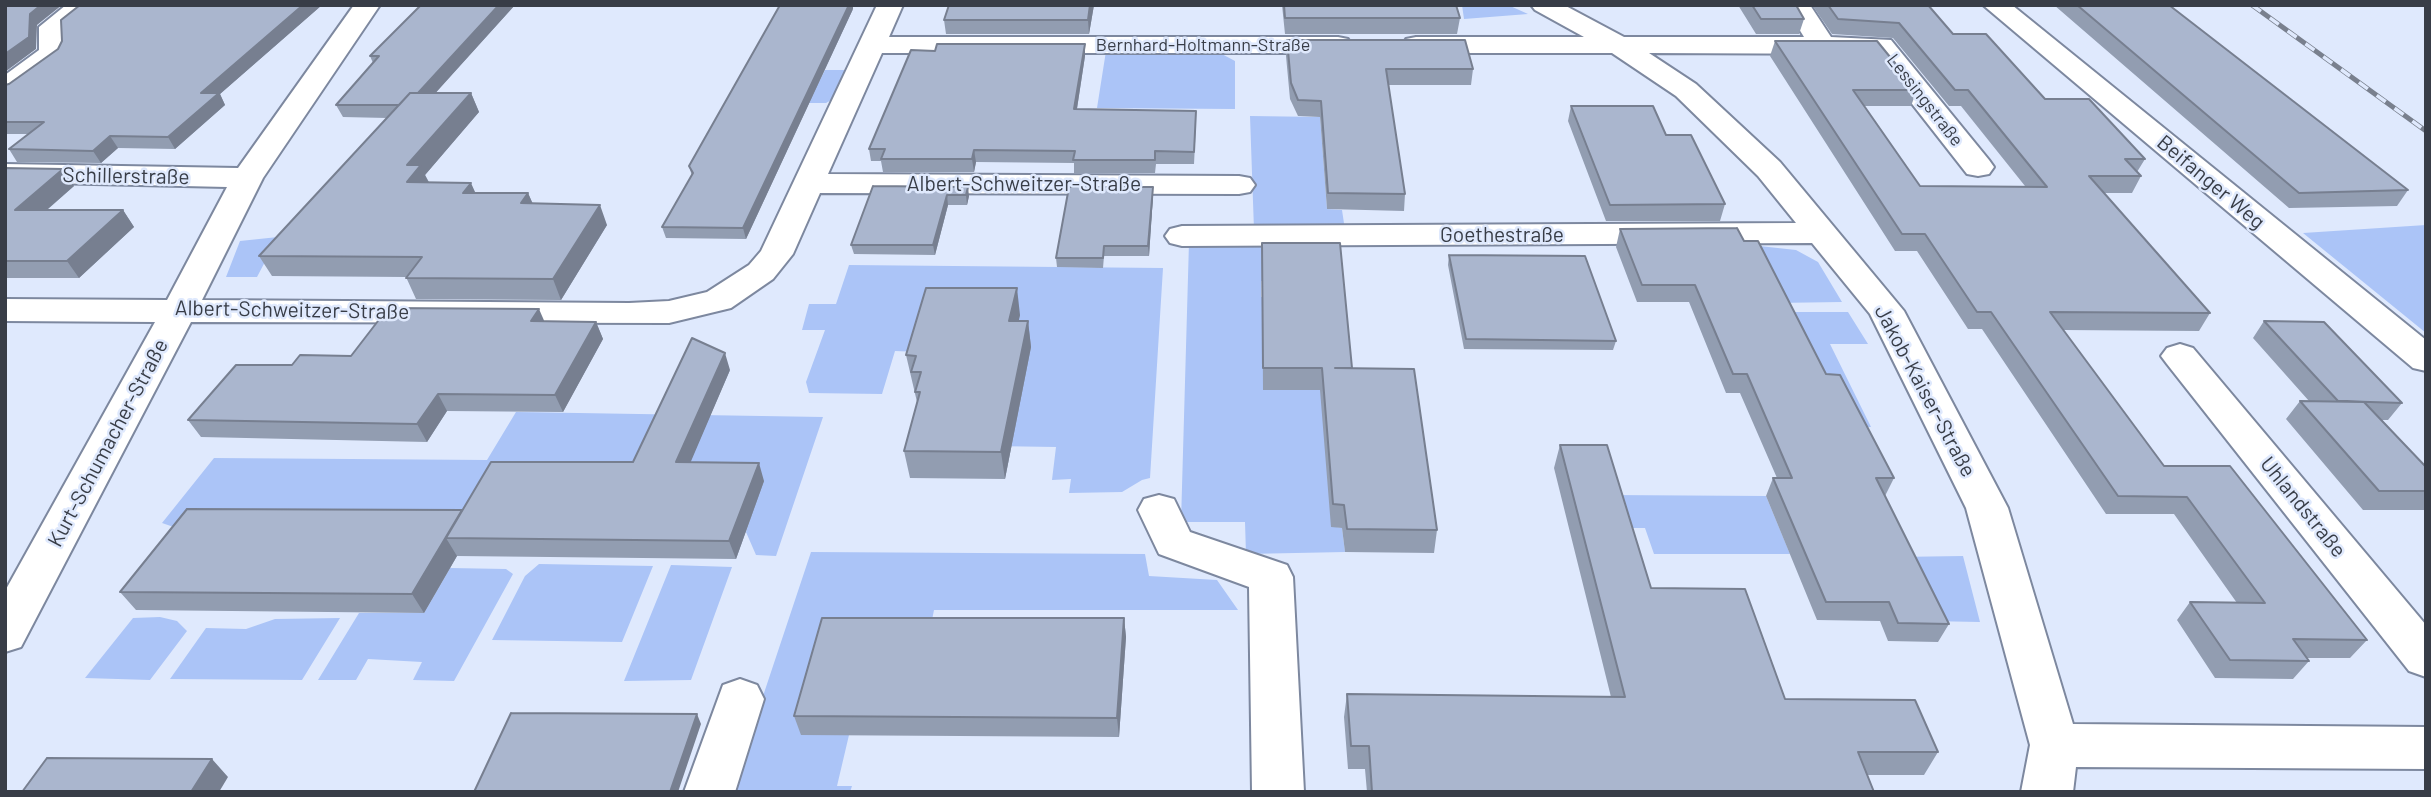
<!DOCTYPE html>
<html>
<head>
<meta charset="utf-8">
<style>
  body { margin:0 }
  #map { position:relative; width:2431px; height:797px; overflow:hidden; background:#dfe9fd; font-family:Barlow,sans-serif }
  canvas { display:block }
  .frame { position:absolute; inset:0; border:7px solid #383d47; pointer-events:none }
</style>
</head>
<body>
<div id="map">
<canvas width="2431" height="797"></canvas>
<div class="frame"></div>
</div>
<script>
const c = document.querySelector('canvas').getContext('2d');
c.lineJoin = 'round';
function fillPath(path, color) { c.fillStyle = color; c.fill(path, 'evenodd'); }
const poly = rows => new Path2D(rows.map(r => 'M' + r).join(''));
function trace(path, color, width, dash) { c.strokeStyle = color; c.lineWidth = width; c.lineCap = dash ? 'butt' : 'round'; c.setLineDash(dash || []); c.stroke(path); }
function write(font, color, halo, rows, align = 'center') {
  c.font = font + ' Barlow,sans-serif'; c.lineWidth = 5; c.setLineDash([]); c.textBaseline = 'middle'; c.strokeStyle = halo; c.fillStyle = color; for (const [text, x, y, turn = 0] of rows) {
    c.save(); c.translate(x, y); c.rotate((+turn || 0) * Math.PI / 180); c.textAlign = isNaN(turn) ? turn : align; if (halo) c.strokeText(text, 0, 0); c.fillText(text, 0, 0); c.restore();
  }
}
const green = poly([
  [1462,5,1508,5,1528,14,1464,19],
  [1106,51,1218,52,1235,61,1235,109,1097,108],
  [825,70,847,70,835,98,826,103,808,103],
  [1250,116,1320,117,1327,209,1342,210,1345,230,1254,230],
  [2426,225,2426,333,2303,233],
  [278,237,257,277,226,277,240,241],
  [1189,242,1333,242,1270,281,1261,281,1261,297,1271,297,1332,390,1331,526,1342,528,1345,552,1246,554,1245,522,1181,522],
  [1750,245,1796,250,1818,262,1842,302,1774,303],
  [849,265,1163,268,1150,478,1142,480,1122,492,1069,493,1071,479,1052,480,1056,447,928,445,920,352,895,351,882,394,809,393,806,382,825,330,802,330,809,304,836,304],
  [1792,312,1848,312,1868,344,1830,344,1871,427,1850,428],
  [516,412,823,417,776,556,756,555,746,532,760,487,467,538,197,535,162,523,214,458,487,460],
  [1608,495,1766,496,1790,554,1654,554,1645,528,1617,528],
  [811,552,1145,554,1149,576,1217,580,1238,610,934,610,927,645,849,735,837,786,852,786,850,792,731,792],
  [1963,556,1980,622,1928,621,1897,557],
  [539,564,653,566,622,642,492,640,525,576],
  [671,565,732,567,691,680,624,681],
  [450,568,506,569,513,574,454,681,413,680,422,662,368,659,356,680,318,680,359,613,424,613],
  [160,617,177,621,187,631,150,680,85,678,133,618],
  [340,618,302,680,170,679,206,628,246,629,275,619]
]);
const street = poly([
  [66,5,97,5,65,30,67,53,63,59,15,94,5,96,5,75,39,50,39,27,66,5],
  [354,5,380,5,263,178,202,300,629,303,669,301,707,292,749,265,761,251,877,5,903,5,889,37,1338,37,1348,39,1352,45,1348,51,1338,53,882,53,828,174,1239,176,1250,178,1255,185,1250,192,1239,194,820,193,793,254,773,279,731,308,669,323,191,322,21,647,5,652,5,591,155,322,5,321,5,299,167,300,227,187,5,182,5,164,238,168,354,5],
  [1531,5,1564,5,1624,37,1804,37,1784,5,1810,5,1831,37,1891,40,1989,160,1994,167,1989,174,1978,176,1967,174,1873,54,1649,53,1696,84,1780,162,1904,311,2008,508,2073,724,2426,727,2426,769,2076,767,2073,792,2021,792,2030,745,1966,508,1870,314,1812,243,1182,246,1170,243,1165,236,1170,229,1182,226,1796,223,1758,176,1676,96,1612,53,1416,53,1406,51,1402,45,1406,39,1416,37,1584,37,1535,10,1531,5],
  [1983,5,2012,5,2426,340,2426,371,2413,368,1983,5],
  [2180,344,2193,348,2426,625,2426,677,2409,671,2167,364,2161,356,2167,348,2180,344],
  [1159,495,1174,499,1190,532,1287,565,1293,577,1304,792,1252,792,1249,587,1159,554,1138,510,1144,499,1159,495],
  [740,679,757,685,764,699,735,792,684,792,723,685,740,679]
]);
const rail = poly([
  [2252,5,2426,131]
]);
const wall = poly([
  [80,5,322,5,220,94,225,105,175,149,118,148,101,163,17,162,9,149,29,134,5,134,5,85,9,84,58,49],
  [421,5,515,5,435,93,471,93,479,112,425,175,429,182,475,193,528,193,533,204,607,225,561,300,416,299,406,277,272,276,259,256,387,118,343,117,336,105,373,63,370,56],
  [949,5,1094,5,1089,34,946,34,944,20],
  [1282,5,1456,5,1460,18,1457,34,1285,34],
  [1738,5,1796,5,1804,19,1799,34,1756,34],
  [1812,5,1928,5,1953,34,2045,99,2145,159,2137,172,2141,176,2132,193,2104,193,2210,313,2199,331,2063,330,2164,466,2367,640,2350,658,2306,658,2309,661,2293,679,2215,678,2177,620,2190,602,2237,603,2174,514,2106,514,1982,329,1968,329,1917,251,1895,251,1770,56,1775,41,1917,90,1911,106,1864,106,1920,186,2025,186,1961,106,1949,106,1893,38,1832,34],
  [2054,5,2169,5,2408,190,2397,206,2289,208],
  [853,9,746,239,666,238,662,227,692,176,689,166],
  [1287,40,1473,69,1471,85,1388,85,1405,194,1404,211,1327,209,1320,117,1298,116,1290,99,1286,56],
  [1085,56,1077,109,1196,123,1194,164,1156,164,1155,173,1074,173,1074,163,976,162,974,172,883,172,881,161,871,161,869,149],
  [1571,106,1666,135,1725,204,1720,221,1606,221,1568,121],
  [5,168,63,169,74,186,47,210,123,210,134,227,79,278,5,278],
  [873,186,969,196,967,205,948,205,935,255,854,254,851,245],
  [1153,187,1153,196,1149,256,1104,256,1103,268,1057,267,1056,258],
  [1620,229,1744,241,1826,374,1894,478,1885,496,1949,624,1938,642,1888,641,1880,621,1817,620,1766,496,1773,478,1777,478,1740,393,1726,393,1689,302,1637,302,1616,247],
  [1262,243,1352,368,1437,530,1434,553,1345,552,1342,528,1331,527,1320,390,1263,390],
  [1449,255,1616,341,1613,350,1464,349,1448,265],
  [1020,315,1018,321,1028,321,1031,347,1005,479,910,478,904,451,917,402,906,355],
  [2264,321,2402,403,2388,420,2382,420,2426,467,2426,510,2363,510,2286,419,2300,401,2309,401,2253,338],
  [544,322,596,322,603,339,563,412,447,411,427,442,201,437,188,420,292,365],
  [730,370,690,462,764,481,736,559,457,556,424,613,136,610,120,592,463,511,633,462],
  [1560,445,1651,588,1785,699,1938,752,1924,775,1867,775,1874,792,1367,792,1365,769,1348,769,1344,717,1347,694,1611,697,1554,468],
  [1124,618,1126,637,1119,737,801,735,794,716]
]);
const shadedWall = poly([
  [41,5,62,5,37,25,36,49,5,72,5,54,30,14],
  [303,5,322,5,220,94,225,105,175,149,168,137,201,93],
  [499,5,515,5,413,118,407,105],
  [849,5,853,5,853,9,746,239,743,228],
  [1090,5,1094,5,1089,34,1088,20],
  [1085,44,1085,56,1075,121,1074,109],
  [471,93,479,112,425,175,430,185,407,182,407,165],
  [110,136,118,148,101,163,93,151],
  [974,150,976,162,974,172,972,159],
  [63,169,74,186,27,227,15,210],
  [471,183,480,203,463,193],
  [968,187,969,196,967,205,966,195],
  [1153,187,1153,196,1149,256,1148,246],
  [528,193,537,214,521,203],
  [947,195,948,205,935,255,933,245],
  [600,205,607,225,561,300,553,279],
  [123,210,134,227,79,278,67,261],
  [1017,288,1020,315,1013,347,1009,321],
  [539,309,546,325,531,321],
  [1028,321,1031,347,1005,479,1001,452],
  [596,322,603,339,563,412,555,395],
  [725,353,730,370,683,480,676,462],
  [438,394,447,411,427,442,417,424],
  [759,463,764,481,736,559,729,541],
  [462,510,446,538,457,556,424,613,412,594],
  [1124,618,1126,637,1119,737,1117,718],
  [697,714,701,724,678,792,670,792],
  [212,759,228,777,219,792,191,792]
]);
const building = poly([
  [5,5,41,5,30,14,29,37,5,54,5,5],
  [80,5,303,5,201,93,219,93,168,137,110,136,93,151,9,149,44,122,5,122,5,85,9,84,58,49,62,41,61,20,80,5],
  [421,5,499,5,418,93,410,93,399,105,336,105,379,56,370,56,421,5],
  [780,5,849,5,743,228,662,227,693,173,689,166,780,5],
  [949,5,1090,5,1088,20,944,20,949,5],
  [1284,5,1456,5,1460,18,1285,18,1284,5],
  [1752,5,1796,5,1804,19,1761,19,1752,5],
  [1828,5,1928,5,1953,34,1986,34,2045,99,2089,99,2145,159,2125,159,2141,176,2089,176,2210,313,2050,312,2164,466,2230,466,2367,640,2293,639,2309,661,2230,660,2190,602,2265,603,2187,497,2118,496,1991,312,1977,312,1925,234,1902,234,1775,41,1877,41,1917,90,1853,90,1920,186,2047,187,1968,90,1955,90,1899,23,1838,19,1828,5],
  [2077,5,2169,5,2408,190,2299,193,2077,5],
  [1287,40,1465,40,1473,69,1386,69,1405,194,1328,193,1321,101,1298,100,1291,83,1287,40],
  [937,44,1085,44,1074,109,1196,111,1194,152,1155,151,1155,160,1073,160,1075,151,974,150,972,159,881,159,885,149,869,149,911,50,935,51,937,44],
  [410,93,471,93,407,165,421,165,407,182,471,183,463,193,528,193,521,203,600,205,553,279,406,278,422,257,259,256,410,93],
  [1571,106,1653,106,1666,135,1691,135,1725,204,1610,205,1571,106],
  [5,168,63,169,15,210,123,210,67,261,5,261,5,168],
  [873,186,968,187,966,195,947,195,933,245,851,245,873,186],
  [1069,187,1153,187,1148,246,1104,246,1103,258,1056,258,1069,187],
  [1737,228,1744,241,1758,241,1826,374,1840,375,1894,478,1876,478,1949,624,1898,623,1889,602,1826,602,1773,478,1792,478,1747,374,1733,374,1695,285,1642,285,1620,229,1737,228],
  [1262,243,1340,243,1352,368,1335,368,1414,369,1437,530,1347,529,1344,505,1333,504,1322,368,1263,368,1262,243],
  [1449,255,1585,256,1616,341,1466,339,1449,255],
  [926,288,1017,288,1009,321,1028,321,1001,452,904,451,920,392,915,392,921,372,911,372,916,356,906,355,926,288],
  [388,308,539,309,531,321,596,322,555,395,438,394,417,424,188,420,236,365,292,365,300,355,351,356,388,308],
  [2264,321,2324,322,2402,403,2338,401,2264,321],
  [692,338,725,353,676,462,759,463,729,541,446,538,491,462,633,462,692,338],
  [2300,401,2364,402,2426,467,2426,491,2379,491,2300,401],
  [1560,445,1607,445,1651,588,1745,589,1785,699,1915,700,1938,752,1858,752,1874,792,1372,792,1369,746,1351,746,1347,694,1625,697,1560,445],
  [187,509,462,510,412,594,120,592,187,509],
  [822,618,1124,618,1117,718,794,716,822,618],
  [511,713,697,714,670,792,474,792,511,713],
  [47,758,212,759,191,792,22,792,47,758]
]);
const farStreetnames = [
  ["Bernhard-Holtmann-Straße",1203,45],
  ["Lessingstraße",1925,100,52]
];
const streetNames = [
  ["Schillerstraße",126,176,1],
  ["Beifanger Weg",2211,182,40],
  ["Albert-Schweitzer-Straße",1024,184],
  ["Goethestraße",1502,235],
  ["Albert-Schweitzer-Straße",292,310,1],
  ["Jakob-Kaiser-Straße",1925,391,62],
  ["Kurt-Schumacher-Straße",108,443,-62],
  ["Uhlandstraße",2303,507,51]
];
fillPath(green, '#abc4f7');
trace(street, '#7d889f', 4);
fillPath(street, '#fff');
trace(rail, '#79808e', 5);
trace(rail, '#dfe9fd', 3.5, [11]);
fillPath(wall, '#929db1');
fillPath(shadedWall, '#777f90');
fillPath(building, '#aab6ce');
trace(building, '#777f90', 2);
write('18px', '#383d47', '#dfe9fd', farStreetnames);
write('21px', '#383d47', '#dfe9fd', streetNames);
</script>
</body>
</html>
